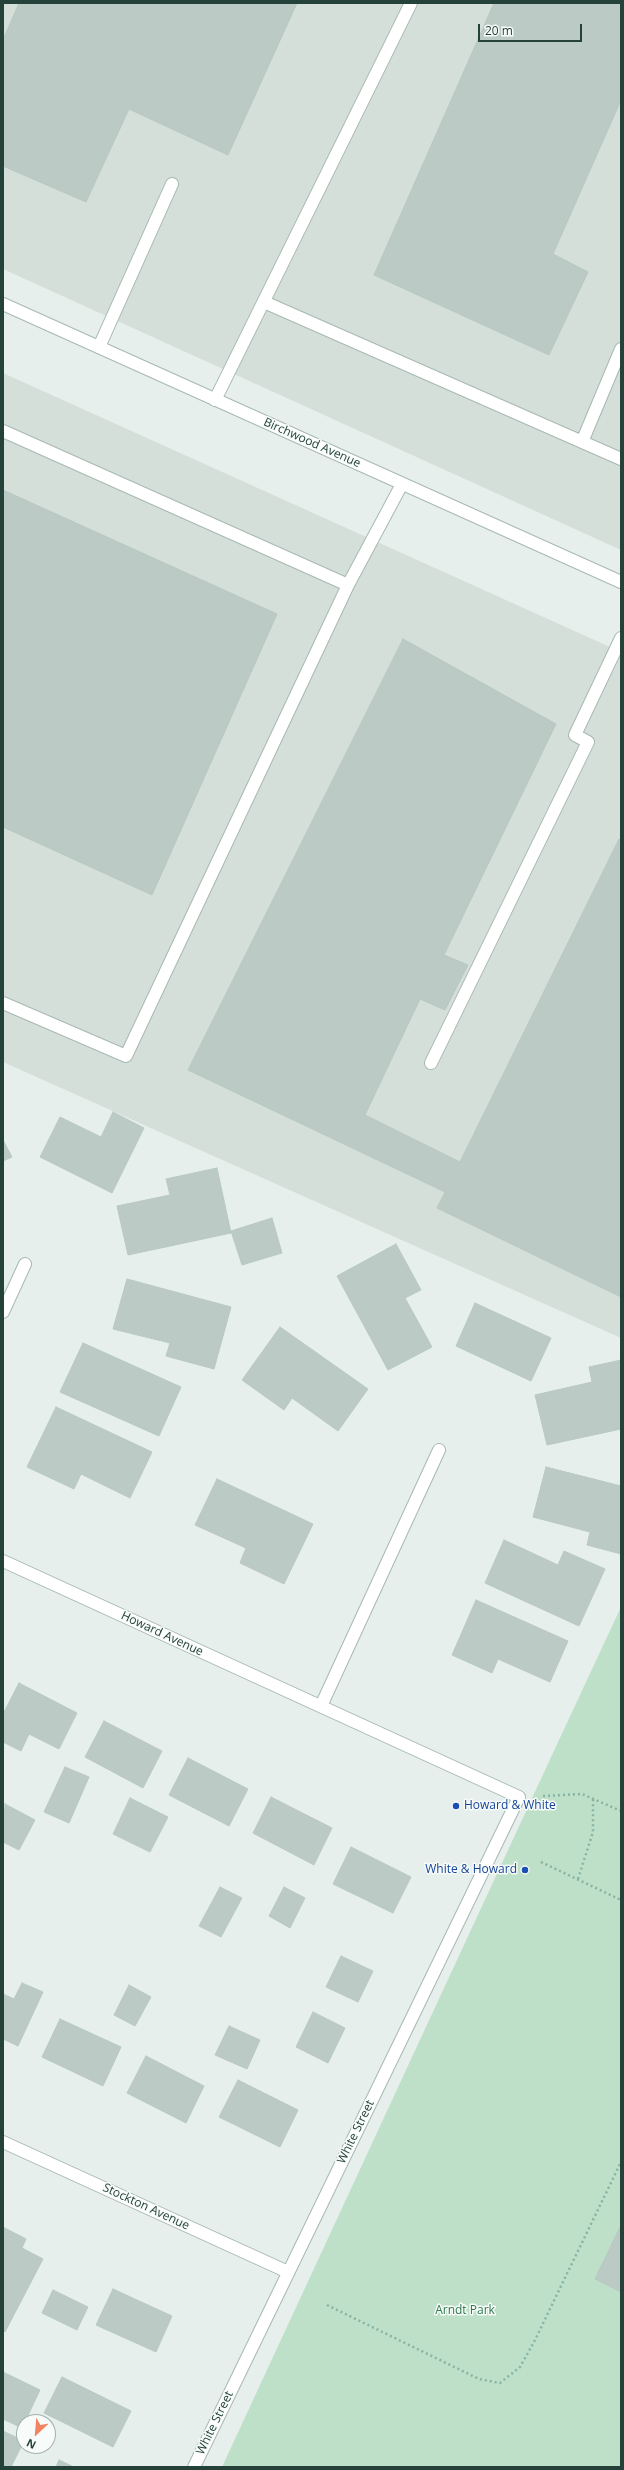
<!DOCTYPE html>
<html>
<head>
<meta charset="utf-8">
<style>
  body { margin:0 }
  #map { position:relative; width:624px; height:2470px; overflow:hidden; background:#e6efeb; font-family:"Open Sans",sans-serif }
  canvas { display:block }
  .frame { position:absolute; inset:0; border:4px solid #24423a; pointer-events:none }
  .north { position:absolute; left:16px; top:2414px; width:40px; height:40px; box-sizing:border-box; background:#f7fbf9; border:1px solid #a3b1ad; border-radius:50%; rotate:206deg; font-size:11px; font-weight:700; line-height:16px; text-align:center; color:#24423a }
  .north::after { content:''; display:block; margin:auto; width:14px; height:18px; background:#f4845f; clip-path:polygon(50% 0,100% 100%,50% 72%,0 100%) }
  .scale { position:absolute; left:478px; top:24px; width:104px; height:18px; box-sizing:border-box; border:2px solid #24423a; border-top:0; padding-left:5px; font-size:12px; line-height:14px; white-space:nowrap; color:#24423a; -webkit-text-stroke:3px #f7fbf9; paint-order:stroke }
</style>
</head>
<body>
<div id="map">
<canvas width="624" height="2470"></canvas>
<div class="frame"></div>
<div class="north">N</div>
<div class="scale">20 m</div>
</div>
<script>
const c = document.querySelector('canvas').getContext('2d');
c.lineJoin = 'round';
function fillPath(path, color) { c.fillStyle = color; c.fill(path, 'evenodd'); }
const poly = rows => new Path2D(rows.map(r => 'M' + r).join(''));
function trace(path, color, width, dash) { c.strokeStyle = color; c.lineWidth = width; c.lineCap = dash ? 'butt' : 'round'; c.setLineDash(dash || []); c.stroke(path); }
function write(font, color, halo, rows, align = 'center') {
  c.font = font + ' "Open Sans",sans-serif'; c.lineWidth = 3; c.setLineDash([]); c.textBaseline = 'middle'; c.strokeStyle = halo; c.fillStyle = color; for (const [text, x, y, turn = 0] of rows) {
    c.save(); c.translate(x, y); c.rotate((+turn || 0) * Math.PI / 180); c.textAlign = isNaN(turn) ? turn : align; if (halo) c.strokeText(text, 0, 0); c.fillText(text, 0, 0); c.restore();
  }
}
const built = poly([
  [3,3,621,3,621,550,3,269],
  [3,373,621,652,621,1338,3,1062]
]);
const green = poly([
  [621,1607,621,2467,222,2467,559,1740]
]);
const building = poly([
  [19,3,297,3,228,155,129,109,86,202,3,166,3,40,19,3],
  [494,3,621,3,621,100,553,254,588,272,549,355,374,275,494,3],
  [3,490,277,614,152,895,3,827,3,490],
  [403,639,556,724,444,955,468,965,445,1010,420,999,365,1115,460,1162,619,839,621,840,621,1297,437,1208,445,1192,188,1070,403,639],
  [113,1112,144,1128,112,1193,40,1157,60,1117,101,1137,113,1112],
  [3,1140,12,1157,3,1161,3,1140],
  [217,1168,231,1233,128,1255,117,1206,170,1195,166,1179,217,1168],
  [272,1218,282,1253,242,1265,231,1231,272,1218],
  [396,1244,421,1290,405,1298,432,1347,388,1370,337,1276,396,1244],
  [127,1279,231,1307,214,1369,166,1356,170,1343,113,1329,127,1279],
  [475,1303,551,1338,531,1381,456,1346,475,1303],
  [280,1327,368,1389,338,1431,292,1398,284,1410,242,1380,280,1327],
  [83,1343,181,1387,159,1436,60,1392,83,1343],
  [621,1360,621,1429,547,1445,535,1395,592,1382,589,1367,621,1360],
  [56,1407,152,1452,130,1498,81,1474,74,1489,27,1467,56,1407],
  [546,1467,621,1486,621,1554,587,1545,590,1532,533,1517,546,1467],
  [217,1479,313,1524,284,1584,240,1563,246,1548,195,1525,217,1479],
  [504,1540,558,1565,564,1551,605,1569,579,1626,485,1583,504,1540],
  [476,1600,568,1641,550,1682,498,1659,492,1673,452,1655,476,1600],
  [19,1683,77,1713,59,1749,29,1734,21,1751,3,1742,3,1714,19,1683],
  [104,1721,162,1751,143,1788,85,1757,104,1721],
  [188,1758,248,1789,229,1826,169,1795,188,1758],
  [65,1767,89,1777,69,1823,44,1812,65,1767],
  [271,1797,332,1828,314,1865,253,1833,271,1797],
  [130,1798,168,1817,150,1852,113,1834,130,1798],
  [5,1804,35,1820,19,1850,3,1842,5,1804],
  [351,1847,411,1877,393,1913,333,1884,351,1847],
  [220,1887,242,1898,221,1937,199,1926,220,1887],
  [284,1887,305,1898,290,1928,269,1916,284,1887],
  [341,1956,373,1971,358,2002,326,1987,341,1956],
  [22,1983,43,1992,18,2046,3,2039,3,1994,14,1999,22,1983],
  [129,1985,151,1997,135,2026,114,2015,129,1985],
  [313,2012,345,2028,328,2063,296,2047,313,2012],
  [60,2019,121,2047,103,2086,42,2057,60,2019],
  [229,2026,260,2040,247,2069,215,2055,229,2026],
  [146,2056,204,2086,186,2123,127,2093,146,2056],
  [238,2080,298,2110,280,2147,219,2117,238,2080],
  [621,2225,621,2292,595,2279,621,2225],
  [3,2227,26,2239,22,2248,43,2259,5,2332,3,2330,3,2227],
  [113,2289,172,2316,156,2352,96,2325,113,2289],
  [53,2290,88,2307,77,2330,42,2313,53,2290],
  [3,2372,40,2390,22,2428,3,2419,3,2372],
  [62,2377,131,2411,113,2447,44,2413,62,2377],
  [3,2431,24,2441,11,2467,3,2467,3,2431],
  [59,2460,74,2467,56,2467,59,2460]
]);
const path = poly([
  [543,1796,582,1794,621,1811],
  [541,1862,621,1900],
  [578,1879,593,1832,593,1798],
  [327,2305,479,2379,500,2383,520,2367,534,2342,621,2162]
]);
const service = poly([
  [264,302,621,459],
  [99,347,172,184],
  [215,400,411,3],
  [3,431,348,585,402,484],
  [582,442,621,349],
  [3,1003,126,1056,348,585],
  [431,1063,588,742,575,735,621,638]
]);
const minor = poly([
  [3,304,621,582],
  [3,1312,25,1264],
  [3,1561,519,1797,194,2467],
  [321,1706,439,1450],
  [3,2142,288,2272]
]);
const markers = [
  [456,1806,4,"#1a4fb4"],
  [525,1870,4,"#1a4fb4"]
];
const streetNames = [
  ["Birchwood Avenue",312,443,24],
  ["Howard Avenue",162,1634,25],
  ["White Street",356,2132,-64],
  ["Stockton Avenue",146,2207,25],
  ["White Street",215,2423,-64]
];
const transitNames = [
  ["Howard & White",464,1806],
  ["White & Howard",517,1870,"right"]
];
const parkNames = [
  ["Arndt Park",465,2311]
];
fillPath(built, '#d4dfda');
fillPath(green, '#bfe0c8');
fillPath(building, '#bbcac4');
trace(building, '#b8c9c2', 1);
trace(service, '#a8b8b2', 14);
trace(minor, '#a8b8b2', 14);
trace(path, '#86b3a5', 2.5, [2, 3]);
trace(service, '#fff', 12);
trace(minor, '#fff', 12);
for (const [x, y, r, color] of markers) { const dot = new Path2D(); dot.arc(x, y, r, 0, 2 * Math.PI); c.fillStyle = color; c.fill(dot); trace(dot, '#f7fbf9', 1.5); }
write('12px', '#24423a', '#f7fbf9', streetNames);
write('12px', '#164399', '#f7fbf9', transitNames, 'left');
write('12px', '#2d7a4b', '#f7fbf9', parkNames);
</script>
</body>
</html>
